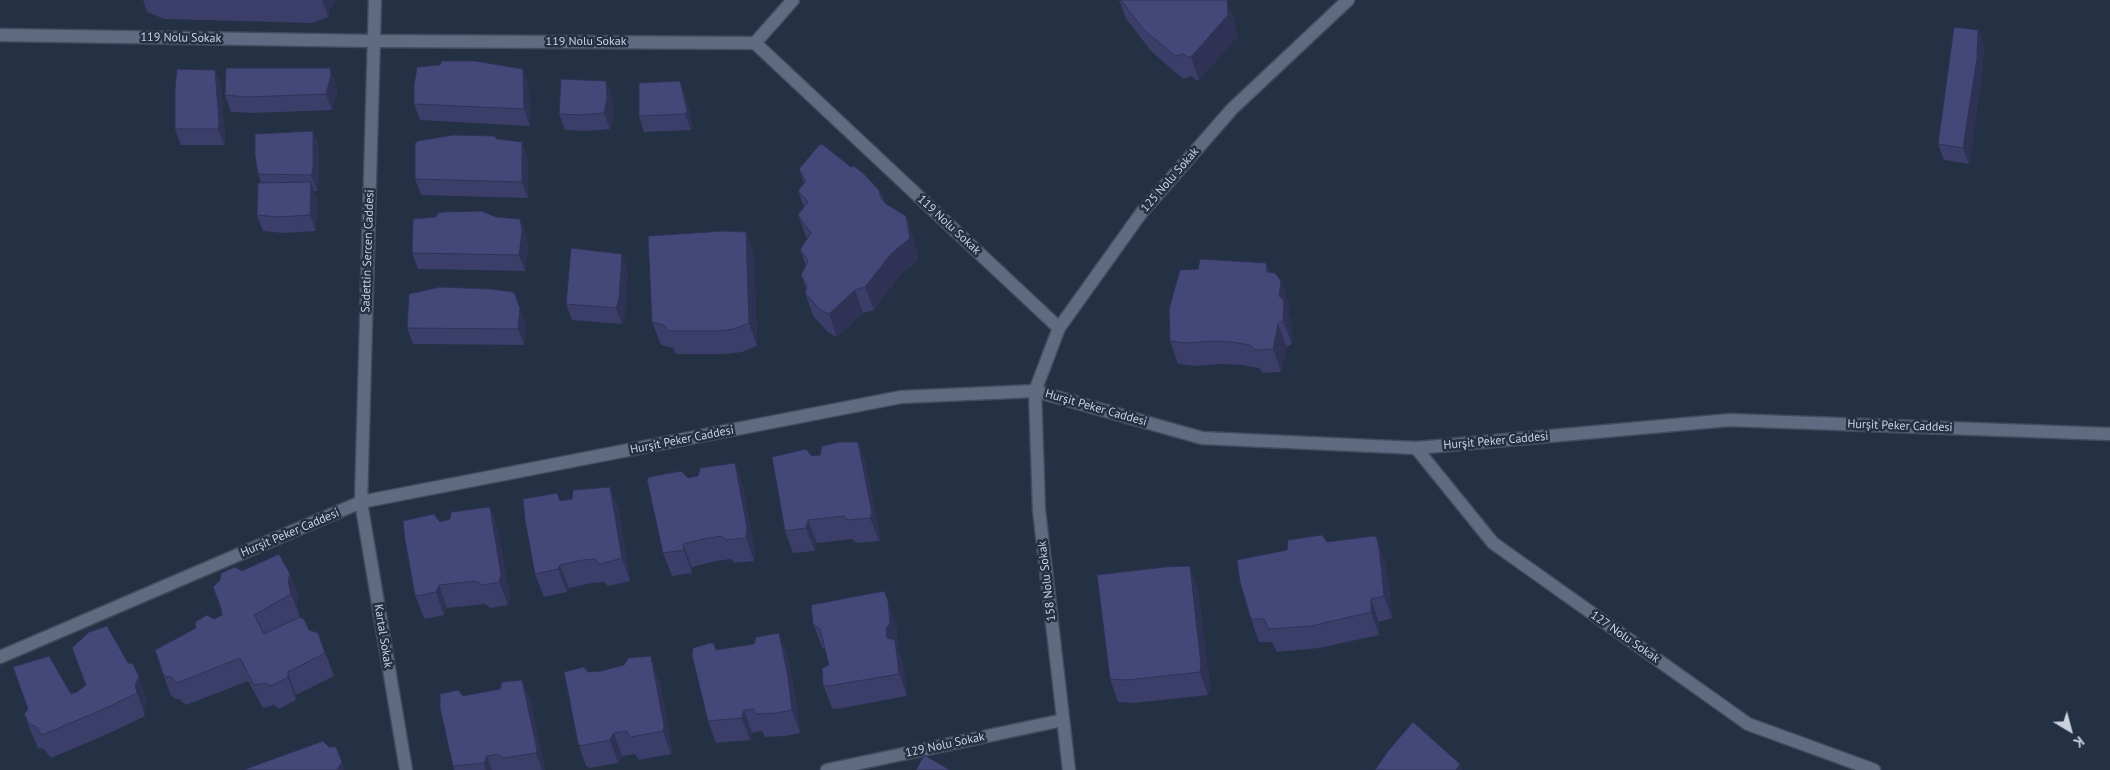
<!DOCTYPE html>
<html>
<head>
<meta charset="utf-8">
<style>
  body { margin:0 }
  #map { position:relative; width:2110px; height:770px; overflow:hidden; background:#243043; font-family:"PT Sans",sans-serif }
  canvas { display:block }
  .north { position:absolute; left:2045px; top:705px; width:50px; height:50px; -webkit-text-stroke:4px #243043; paint-order:stroke; rotate:143deg; font-size:14px; font-weight:700; line-height:20px; text-align:center; color:#cbd3df }
  .north::after { content:''; display:block; margin:auto; width:18px; height:22px; background:#cbd3df; clip-path:polygon(50% 0,100% 100%,50% 72%,0 100%) }
</style>
</head>
<body>
<div id="map">
<canvas width="2110" height="770"></canvas>
<div class="north">K</div>
</div>
<script>
const c = document.querySelector('canvas').getContext('2d');
c.lineJoin = 'round';
const poly = rows => new Path2D(rows.map(r => 'M' + r).join(''));
function trace(path, color, width, dash) { c.strokeStyle = color; c.lineWidth = width; c.lineCap = dash ? 'butt' : 'round'; c.setLineDash(dash || []); c.stroke(path); }
function fillPath(path, color) { c.fillStyle = color; c.fill(path, 'evenodd'); }
function write(font, color, halo, rows, align = 'center') {
  c.font = font + ' "PT Sans",sans-serif'; c.lineWidth = 5; c.setLineDash([]); c.textBaseline = 'middle'; c.strokeStyle = halo; c.fillStyle = color; for (const [text, x, y, turn = 0] of rows) {
    c.save(); c.translate(x, y); c.rotate((+turn || 0) * Math.PI / 180); c.textAlign = isNaN(turn) ? turn : align; if (halo) c.strokeText(text, 0, 0); c.fillText(text, 0, 0); c.restore();
  }
}
const minor = poly([
  [0,35,374,41,755,43,1059,328],
  [755,43,793,0],
  [1416,448,1493,543,1748,724,1874,770],
  [361,502,406,770],
  [827,770,1063,720],
  [1069,770,1039,510,1035,391,1059,328,1142,212,1232,109,1348,0]
]);
const tertiary = poly([
  [361,502,375,0],
  [0,657,361,502,901,397,1035,391,1202,438,1416,448,1730,420,2110,434]
]);
const wall = poly([
  [143,0,335,0,335,2,330,8,328,17,312,23,164,19,147,12],
  [1119,0,1227,0,1235,22,1237,37,1199,80,1196,80,1191,76,1183,79,1152,52,1126,19],
  [1978,30,1984,46,1982,74,1969,164,1944,160,1938,144],
  [215,70,221,86,225,139,224,145,181,145,175,129],
  [606,81,612,97,613,115,610,129,588,131,565,130,559,114],
  [336,84,337,92,332,110,253,113,231,112,225,95],
  [529,85,530,126,420,120,414,104],
  [686,98,693,127,691,130,644,132,639,116],
  [313,131,319,147,319,185,317,191,314,191,317,199,316,231,283,233,263,231,257,215,261,183,258,174],
  [497,139,522,142,528,159,528,198,421,195,415,179],
  [799,169,879,190,884,201,886,204,906,216,914,239,918,260,899,276,874,310,863,313,837,337,829,333,813,316,805,293,806,289,801,275,806,266,800,250,807,239,798,215,804,207,798,191,804,183],
  [496,217,520,219,526,235,528,247,525,271,418,269,412,253],
  [746,232,754,255,757,346,742,352,726,354,676,354,673,348,661,345,652,322],
  [1266,263,1270,273,1289,304,1288,312,1292,323,1292,344,1287,347,1281,372,1263,373,1259,368,1241,365,1221,364,1196,366,1178,364,1170,341,1198,269],
  [628,270,625,315,622,324,572,320,566,304],
  [526,325,524,345,413,344,407,328],
  [858,442,866,465,880,536,879,541,856,543,852,539,817,543,815,551,793,553,785,531,812,456,820,455],
  [688,478,743,486,755,551,754,561,734,563,731,559,716,561,692,567,692,573,672,576,663,553],
  [560,501,619,510,630,581,608,586,604,582,592,583,569,588,567,592,544,597,535,574],
  [490,507,498,530,510,598,508,605,490,608,485,604,447,608,444,615,426,619,424,618,415,595,440,522],
  [1327,542,1385,561,1388,578,1392,618,1379,622,1379,635,1319,648,1277,652,1272,642,1259,642,1251,619],
  [242,571,299,597,296,604,300,617,309,630,318,633,334,676,296,695,296,700,279,709,274,705,263,708,248,681,186,705,179,699,176,699,171,696,163,674,214,619,222,615,221,610,213,587],
  [1198,589,1210,688,1208,695,1135,703,1118,702,1110,679],
  [896,623,898,647,897,648,903,663,907,696,837,709,832,708,823,685,829,665,825,650,822,647,813,624],
  [72,648,147,700,144,708,145,716,112,732,51,758,44,749,38,748,33,737,24,714,71,694,77,692,86,686],
  [716,650,788,656,796,700,800,733,785,736,765,737,762,731,752,733,750,740,716,743,708,721],
  [588,672,659,679,672,749,671,754,639,760,635,754,622,756,618,763,589,768,586,766,578,743],
  [522,680,531,703,545,770,454,770,453,766,463,696,500,689]
]);
const shadedWall = poly([
  [322,0,335,0,335,2,330,8,328,17],
  [1227,0,1235,22,1237,37,1199,80,1191,57],
  [1978,30,1984,46,1982,74,1969,164,1963,148],
  [330,68,336,84,337,92,332,110,326,94],
  [523,69,529,85,530,126,524,109],
  [215,70,221,86,225,139,224,145,218,129],
  [606,81,612,97,613,115,610,129,604,113],
  [680,81,686,98,693,127,691,130,685,114],
  [313,131,319,147,319,185,317,191,311,175],
  [522,142,528,159,528,198,522,182],
  [311,182,317,199,316,231,310,215],
  [906,216,914,239,918,260,899,276,874,310,865,287],
  [520,219,526,235,528,247,525,271,519,255],
  [746,232,754,255,757,346,749,323],
  [622,254,628,270,625,315,622,324,616,308],
  [1266,263,1275,285,1267,272],
  [1281,281,1289,304,1288,312,1292,323,1292,344,1283,321,1279,296],
  [855,290,863,313,837,337,829,314],
  [520,308,526,325,524,345,518,329],
  [1278,324,1287,347,1281,372,1273,349],
  [858,442,866,465,880,536,879,541,870,518],
  [735,463,743,486,755,551,754,561,746,538],
  [610,487,619,510,630,581,622,558],
  [490,507,498,530,510,598,508,605,499,582],
  [808,520,817,543,815,551,806,528],
  [1377,538,1385,561,1388,578,1392,618,1384,596],
  [683,544,692,567,692,573,684,550],
  [560,565,569,588,567,592,558,569],
  [1190,566,1198,589,1210,688,1208,695,1200,672],
  [290,574,299,597,296,604,300,617,291,594,288,581],
  [439,585,447,608,444,615,436,592],
  [1371,599,1379,622,1379,635,1371,612],
  [888,600,896,623,898,647,897,648,903,663,907,696,887,638,886,628],
  [779,633,788,656,796,700,800,733,792,710],
  [651,656,659,679,672,749,671,754,663,731],
  [288,672,296,695,296,700,288,677],
  [139,677,147,700,144,708,145,716,137,693,135,685],
  [522,680,531,703,545,770,542,770,536,753],
  [744,710,752,733,750,740,742,718],
  [614,733,622,756,618,763,610,740],
  [487,756,492,770,486,770,484,763],
  [342,762,345,770,338,770,338,768],
  [1460,764,1462,770,1456,770]
]);
const building = poly([
  [1121,0,1227,0,1228,15,1191,57,1188,57,1183,54,1175,56,1143,29,1121,0],
  [1954,27,1978,30,1977,58,1963,148,1938,144,1954,27],
  [442,61,475,61,523,69,524,109,414,104,414,85,417,67,440,65,442,61],
  [226,68,330,68,331,75,326,94,247,97,225,95,226,68],
  [177,69,215,70,219,122,218,129,175,129,175,88,177,69],
  [561,79,606,81,607,98,604,113,582,115,559,114,561,79],
  [680,81,687,111,685,114,639,116,639,83,680,81],
  [313,131,313,169,311,175,258,174,255,156,255,134,313,131],
  [453,135,494,136,497,139,522,142,522,182,415,179,415,143,418,141,453,135],
  [822,144,851,167,854,166,864,174,879,190,881,198,886,204,906,216,910,238,891,254,865,287,855,290,829,314,820,310,805,293,807,286,801,275,808,261,800,250,811,233,798,215,808,202,798,191,806,181,799,169,819,145,822,144],
  [311,182,310,215,278,217,257,215,258,183,311,182],
  [482,211,496,217,520,219,522,231,519,255,412,253,413,219,436,217,438,213,442,212,482,211],
  [724,231,746,232,749,323,734,329,718,331,668,331,664,325,652,322,648,236,724,231],
  [571,248,622,254,619,299,616,308,566,304,571,248],
  [1200,259,1266,263,1267,272,1275,273,1281,281,1279,296,1284,300,1283,321,1278,324,1273,349,1255,350,1250,345,1232,342,1212,341,1188,343,1170,341,1169,309,1180,270,1198,269,1200,259],
  [440,287,490,289,514,292,520,308,518,329,407,328,409,294,440,287],
  [840,442,858,442,872,513,870,518,848,520,844,516,808,520,806,528,785,531,772,457,806,449,812,456,820,455,822,446,840,442],
  [735,463,747,528,746,538,726,540,722,536,708,538,683,544,684,550,663,553,647,480,649,477,681,471,688,478,698,476,700,468,735,463],
  [610,487,622,558,600,564,595,559,583,560,560,565,558,569,535,574,525,520,523,499,557,493,560,501,572,499,573,490,610,487],
  [490,507,501,575,499,582,482,585,476,581,439,585,436,592,418,596,415,595,405,540,403,521,434,514,440,522,450,519,451,512,490,507],
  [1322,535,1327,542,1374,536,1377,538,1380,555,1384,596,1371,599,1371,612,1311,626,1269,629,1264,619,1251,619,1240,582,1237,560,1287,550,1288,540,1322,535],
  [279,554,290,574,288,581,291,594,254,615,264,634,300,617,304,619,309,630,318,633,325,653,288,672,288,677,271,686,266,683,254,685,240,658,177,683,170,676,167,677,163,674,155,650,196,628,195,622,207,615,214,619,222,615,221,608,213,587,220,580,221,573,235,567,242,571,279,554],
  [1190,566,1201,665,1200,672,1127,680,1110,679,1097,575,1165,567,1190,566],
  [884,591,888,600,890,624,886,628,887,638,895,640,899,674,828,686,823,685,822,668,829,665,820,629,813,624,811,605,884,591],
  [107,626,128,663,133,664,139,677,135,685,137,693,104,709,42,735,35,726,30,725,24,714,28,709,13,667,49,656,71,694,77,692,86,685,72,648,89,632,107,626],
  [779,633,788,677,792,710,776,713,756,714,754,709,744,710,742,718,708,721,692,655,693,648,710,643,714,644,716,650,754,644,756,637,779,633],
  [651,656,664,726,663,731,631,737,626,731,614,733,610,740,580,746,578,743,564,672,584,667,588,672,601,671,624,665,628,658,651,656],
  [522,680,537,750,536,753,504,758,498,754,487,756,484,763,453,766,440,708,440,694,458,690,463,696,500,689,502,682,522,680],
  [1413,722,1460,764,1456,770,1375,770,1388,751,1413,722],
  [323,741,329,747,336,747,342,762,338,768,338,770,243,770,323,741],
  [924,755,950,770,916,770,924,755]
]);
const streetNames = [
  ["119 Nolu Sokak",181,38,1],
  ["119 Nolu Sokak",586,42],
  ["125 Nolu Sokak",1170,180,-49],
  ["119 Nolu Sokak",949,225,43],
  ["Sadettin Sercen Caddesi",368,251,-88],
  ["Hurşit Peker Caddesi",1096,408,16],
  ["Hurşit Peker Caddesi",1900,426,2],
  ["Hurşit Peker Caddesi",682,440,-11],
  ["Hurşit Peker Caddesi",1496,441,-5],
  ["Hurşit Peker Caddesi",290,533,-23],
  ["158 Nolu Sokak",1047,581,-97],
  ["Kartal Sokak",383,636,81],
  ["127 Nolu Sokak",1625,637,35],
  ["129 Nolu Sokak",945,745,-12]
];
trace(minor, '#424c5c', 15);
trace(tertiary, '#424c5c', 15);
trace(minor, '#5e6b81', 12);
trace(tertiary, '#5e6b81', 12);
fillPath(wall, '#3a3e68');
fillPath(shadedWall, '#303255');
fillPath(building, '#444879');
trace(building, '#303255', 1);
write('12px', '#cbd3df', '#243043', streetNames);
</script>
</body>
</html>
